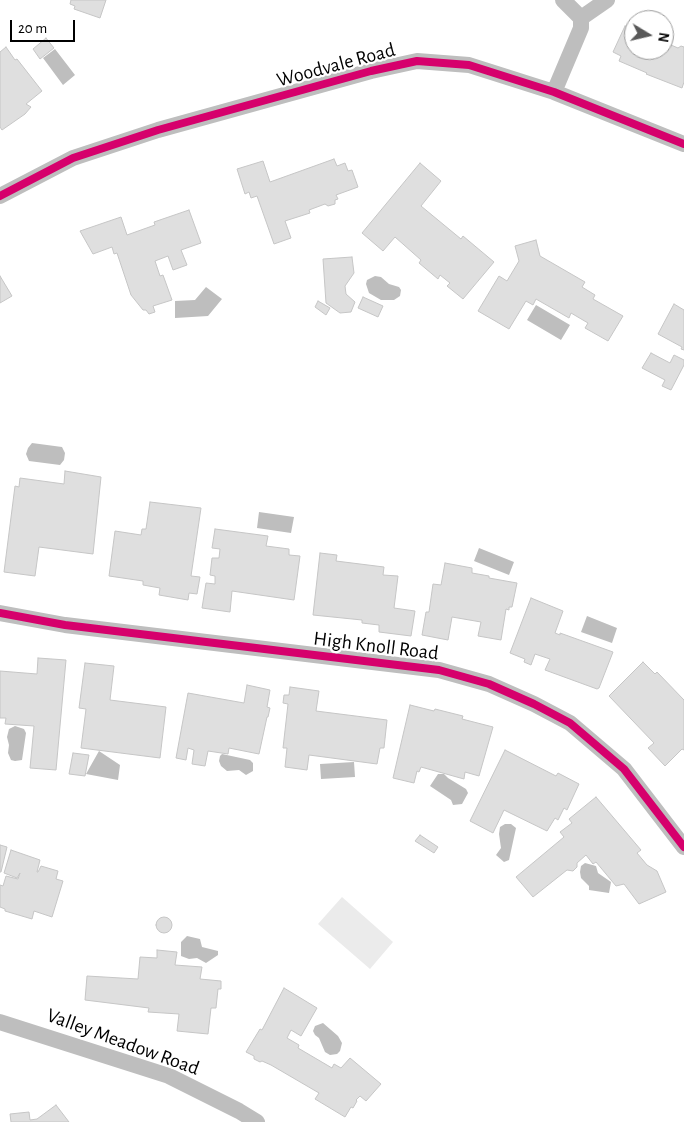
<!DOCTYPE html>
<html>
<head>
<meta charset="utf-8">
<style>
  body { margin:0 }
  #map { position:relative; width:684px; height:1122px; overflow:hidden; background:#fff; font-family:"Alegreya Sans",sans-serif }
  canvas { display:block }
  .north { position:absolute; left:624px; top:10px; width:50px; height:50px; box-sizing:border-box; background:#fff; border:1px solid #999; border-radius:50%; rotate:99deg; font-size:14px; font-weight:700; line-height:20px; text-align:center; color:#000 }
  .north::after { content:''; display:block; margin:auto; width:18px; height:22px; background:#595959; clip-path:polygon(50% 0,100% 100%,50% 72%,0 100%) }
  .scale { position:absolute; left:10px; top:20px; width:65px; height:22px; box-sizing:border-box; border:2px solid #000; border-top:0; padding-left:6px; font-size:15px; line-height:18px; white-space:nowrap; color:#000; -webkit-text-stroke:4px #fff; paint-order:stroke }
</style>
</head>
<body>
<div id="map">
<canvas width="684" height="1122"></canvas>
<div class="north">N</div>
<div class="scale">20 m</div>
</div>
<script>
const c = document.querySelector('canvas').getContext('2d');
c.lineJoin = 'round';
function fillPath(path, color) { c.fillStyle = color; c.fill(path, 'evenodd'); }
const poly = rows => new Path2D(rows.map(r => 'M' + r).join(''));
function trace(path, color, width, dash) { c.strokeStyle = color; c.lineWidth = width; c.lineCap = dash ? 'butt' : 'round'; c.setLineDash(dash || []); c.stroke(path); }
function write(font, color, halo, rows, align = 'center') {
  c.font = font + ' "Alegreya Sans",sans-serif'; c.lineWidth = 4.5; c.setLineDash([]); c.textBaseline = 'middle'; c.strokeStyle = halo; c.fillStyle = color; for (const [text, x, y, turn = 0] of rows) {
    c.save(); c.translate(x, y); c.rotate((+turn || 0) * Math.PI / 180); c.textAlign = isNaN(turn) ? turn : align; if (halo) c.strokeText(text, 0, 0); c.fillText(text, 0, 0); c.restore();
  }
}
const green = poly([
  [342,897,393,942,370,969,318,924]
]);
const water = poly([
  [55,49,75,75,63,85,43,58],
  [375,276,381,277,389,284,399,287,401,290,400,296,394,300,381,300,369,293,366,284,367,280],
  [206,287,222,299,208,316,175,318,175,301,195,300],
  [536,305,570,325,561,340,527,320],
  [32,443,62,447,65,453,64,460,60,465,29,461,26,454,28,448],
  [259,512,294,517,291,533,257,528],
  [479,548,514,562,509,575,474,561],
  [587,616,617,628,612,643,581,632],
  [15,726,24,729,26,733,22,760,15,761,11,760,8,753,9,745,7,737,9,729],
  [99,751,120,765,118,780,86,774],
  [222,754,250,760,253,763,253,771,246,775,239,770,227,771,221,766,219,761,220,756],
  [354,762,355,777,321,779,320,764],
  [438,774,444,774,448,778,466,789,468,793,462,804,453,805,451,800,430,786],
  [505,824,511,824,516,828,509,860,504,862,496,855,501,848,499,834,500,827],
  [585,863,596,866,598,873,611,882,609,893,589,890,589,886,581,878,580,872,581,866],
  [187,936,200,939,202,947,218,951,218,955,206,963,197,958,189,959,181,956,181,942],
  [323,1023,338,1036,342,1043,340,1051,337,1054,330,1055,325,1052,319,1038,315,1035,313,1031,315,1026]
]);
const building = poly([
  [71,0,106,0,100,18,74,9,75,6,70,4,71,0],
  [625,26,634,30,634,50,664,50,664,42,678,48,681,46,684,47,684,82,682,88,646,74,647,73,619,61,621,56,613,52,625,26],
  [46,38,54,48,40,59,33,49,46,38],
  [6,47,15,60,17,59,42,91,26,104,31,107,25,114,2,130,0,127,0,52,6,47],
  [334,159,337,166,345,163,348,171,352,170,358,187,336,195,338,199,335,200,335,204,328,206,325,204,309,210,310,213,285,221,291,238,274,244,257,196,251,198,249,192,245,194,237,169,263,161,270,182,334,159],
  [420,163,441,181,421,206,461,239,463,236,494,262,463,299,447,286,450,283,440,275,438,279,419,263,421,260,395,237,383,251,362,233,420,163],
  [189,210,201,243,181,250,187,265,173,270,168,256,155,261,160,276,163,275,172,300,153,306,155,312,149,314,146,310,143,310,131,295,117,253,114,254,112,247,93,254,80,231,121,217,127,235,155,225,154,222,189,210],
  [536,240,540,256,585,282,582,287,595,295,593,299,623,316,608,341,585,328,588,323,571,313,569,318,536,299,533,305,526,301,509,329,478,311,499,276,507,281,519,261,515,246,536,240],
  [352,257,354,273,345,286,346,294,355,302,351,312,340,313,326,303,323,259,352,257],
  [0,276,12,296,0,303,0,276],
  [363,297,383,306,378,317,358,308,363,297],
  [318,301,330,308,326,315,315,307,318,301],
  [674,304,684,310,684,350,681,349,682,347,658,334,674,304],
  [651,353,670,363,674,355,684,360,684,365,671,390,662,386,665,380,642,368,651,353],
  [65,471,101,477,93,554,39,547,35,576,4,572,15,486,19,487,20,478,64,484,65,471],
  [150,502,201,508,191,576,200,577,197,594,189,593,188,600,159,595,160,588,143,585,143,581,109,576,115,531,141,535,142,529,146,529,150,502],
  [215,529,268,536,266,546,289,549,289,555,300,556,294,600,232,591,230,612,202,608,206,583,215,584,215,576,210,575,212,558,219,558,220,549,212,548,215,529],
  [320,553,337,555,336,561,384,567,383,575,398,576,394,608,415,611,411,636,379,632,379,625,362,623,362,620,313,615,320,553],
  [445,563,472,568,472,573,489,576,489,578,517,583,512,607,509,607,509,610,506,609,501,640,478,636,481,622,452,617,448,640,422,635,426,612,429,612,433,584,441,585,445,563],
  [531,598,563,611,555,633,560,635,560,633,613,652,599,688,597,689,545,670,550,659,535,654,531,665,524,662,525,659,510,653,531,598],
  [38,658,66,660,56,770,30,768,34,726,5,724,6,718,0,718,0,671,37,674,38,658],
  [643,662,655,674,657,672,684,700,684,750,682,749,665,766,648,748,654,743,609,696,643,662],
  [85,663,114,666,110,700,166,707,160,758,81,748,86,709,79,708,85,663],
  [247,685,270,690,267,707,270,708,268,717,267,717,259,754,229,748,228,754,208,751,205,766,192,764,194,750,188,748,186,760,176,758,188,693,244,703,247,685],
  [290,687,319,691,316,711,387,720,384,748,380,748,377,764,309,755,307,770,285,767,287,748,283,748,288,704,283,703,284,695,289,695,290,687],
  [410,705,434,711,435,709,463,716,462,719,493,727,479,776,465,772,464,779,421,767,419,772,417,771,414,783,393,778,410,705],
  [505,750,556,776,558,773,579,784,567,810,564,808,558,820,555,818,547,831,504,810,493,833,470,821,505,750],
  [73,753,89,755,85,776,69,774,73,753],
  [596,797,641,850,637,853,647,865,657,871,666,892,639,904,624,884,616,886,596,862,593,864,586,855,577,863,577,867,573,871,567,870,533,897,516,877,564,837,560,832,572,823,569,819,596,797],
  [420,835,438,847,434,853,415,841,420,835],
  [0,845,7,847,1,872,0,872,0,845],
  [11,850,40,860,37,872,38,872,41,866,58,871,56,879,63,881,52,917,34,911,32,919,5,911,5,909,0,907,0,885,3,886,6,876,18,879,20,873,17,878,4,873,11,850],
  '156 925a8 8 0 1 1 16 0a8 8 0 1 1-16 0Z',
  [157,950,177,952,175,965,202,967,200,979,221,981,221,989,218,989,216,1008,211,1008,208,1034,177,1031,179,1014,148,1012,149,1008,85,1000,87,976,138,979,140,957,157,958,157,950],
  [284,988,317,1008,301,1036,291,1030,287,1038,299,1045,298,1048,332,1068,334,1064,341,1068,350,1058,381,1084,366,1101,360,1096,356,1100,357,1101,353,1108,351,1107,345,1117,315,1099,319,1093,271,1065,262,1061,260,1062,254,1059,254,1056,246,1052,260,1029,262,1030,284,988],
  [56,1105,69,1122,11,1122,10,1114,29,1112,30,1120,37,1119,56,1105]
]);
const minor = poly([
  [581,18,607,0],
  [554,92,581,28,581,18,563,0],
  [0,196,73,158,158,130,371,71,417,61,469,65,554,92,684,144],
  [0,613,65,625,439,670,489,684,534,704,570,723,624,769,684,847],
  [0,1022,169,1076,239,1111,257,1122]
]);
const cycleway = poly([
  [0,196,73,158,158,130,371,71,417,61,469,65,554,92,684,144],
  [0,613,65,625,439,670,489,684,534,704,570,723,624,769,684,847]
]);
const streetNames = [
  ["Woodvale Road",336,65,-15],
  ["High Knoll Road",376,646,7],
  ["Valley Meadow Road",123,1042,20]
];
fillPath(green, '#ebebeb');
fillPath(water, '#bebebe');
fillPath(building, '#dfdfdf');
trace(building, '#c6c6c6', 1);
trace(minor, '#bebebe', 16);
trace(cycleway, '#d6006c', 8);
write('20px', '#000', '#fff', streetNames);
</script>
</body>
</html>
